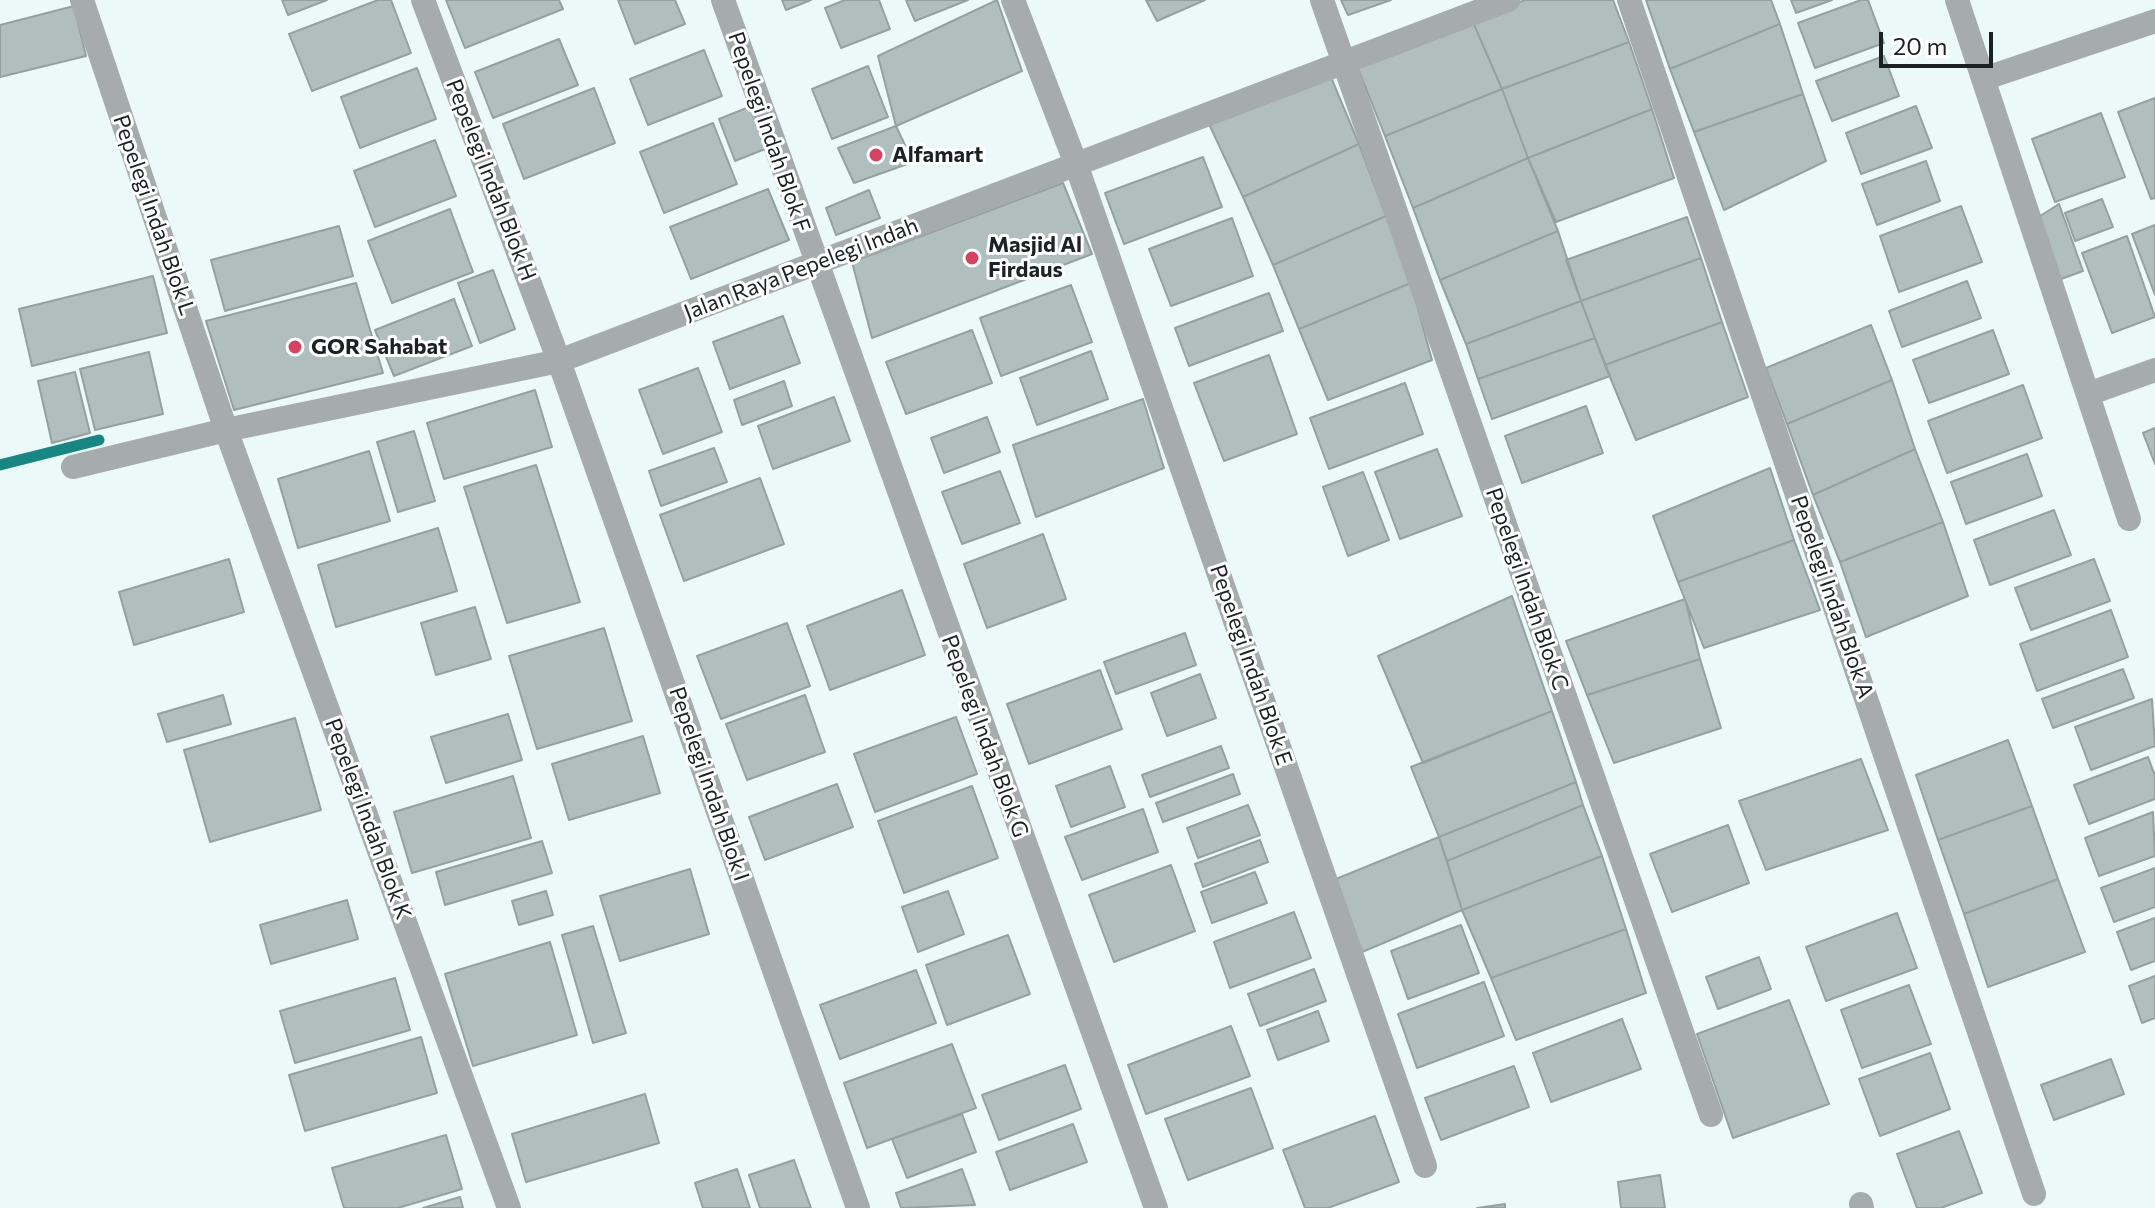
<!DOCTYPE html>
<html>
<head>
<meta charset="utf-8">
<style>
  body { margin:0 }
  #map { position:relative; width:2155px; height:1208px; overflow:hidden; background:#ebf9f8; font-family:Commissioner,sans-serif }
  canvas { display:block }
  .scale { position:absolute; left:1879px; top:32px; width:114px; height:36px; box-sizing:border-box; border:4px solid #1c2121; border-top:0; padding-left:10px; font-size:24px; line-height:28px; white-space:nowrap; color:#1c2121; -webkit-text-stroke:6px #fff; paint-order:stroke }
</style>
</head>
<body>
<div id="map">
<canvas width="2155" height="1208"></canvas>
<div class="scale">20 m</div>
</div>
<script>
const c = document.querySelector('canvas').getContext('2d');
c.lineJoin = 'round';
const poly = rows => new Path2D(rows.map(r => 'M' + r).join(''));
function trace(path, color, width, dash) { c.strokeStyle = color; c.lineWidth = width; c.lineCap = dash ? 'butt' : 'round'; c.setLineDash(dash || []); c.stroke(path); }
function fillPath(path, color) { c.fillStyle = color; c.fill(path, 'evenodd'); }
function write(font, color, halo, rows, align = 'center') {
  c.font = font + ' Commissioner,sans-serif'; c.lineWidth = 6; c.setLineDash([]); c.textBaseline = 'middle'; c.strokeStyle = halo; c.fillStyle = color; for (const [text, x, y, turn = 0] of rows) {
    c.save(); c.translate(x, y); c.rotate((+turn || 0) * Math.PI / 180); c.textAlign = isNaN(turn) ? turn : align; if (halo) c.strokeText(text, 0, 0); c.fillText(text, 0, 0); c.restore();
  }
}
const stream = poly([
  [0,465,99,440]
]);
const building = poly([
  [282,0,327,0,288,15,282,0],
  [378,0,391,0,411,53,312,91,289,34,378,0],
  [446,0,559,0,563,9,465,48,446,0],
  [618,0,675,0,685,24,635,44,618,0],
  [782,0,811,0,786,10,782,0],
  [845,0,879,0,890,29,841,48,825,8,845,0],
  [906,0,968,0,915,21,906,0],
  [997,0,1022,71,896,126,878,56,997,0],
  [1146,0,1205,0,1157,21,1146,0],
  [1341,0,1391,0,1348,15,1341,0],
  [1525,0,1613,0,1629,42,1502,89,1472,20,1525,0],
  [1646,0,1771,0,1780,24,1670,69,1646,0],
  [1791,0,1832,0,1796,13,1791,0],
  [1861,0,1868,0,1884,43,1815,68,1798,23,1861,0],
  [74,6,86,56,0,77,0,25,74,6],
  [1472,20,1502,89,1385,136,1355,61,1472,20],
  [1780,24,1803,94,1694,132,1670,69,1780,24],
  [559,39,578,85,493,118,475,72,559,39],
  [1629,42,1652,109,1528,158,1502,89,1629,42],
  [704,50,722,96,648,125,630,79,704,50],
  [1884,56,1899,96,1832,121,1816,81,1884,56],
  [868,66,888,117,832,139,812,89,868,66],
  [417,68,436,119,360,148,341,97,417,68],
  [1330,75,1359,144,1243,197,1209,124,1330,75],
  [594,88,615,143,524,179,503,124,594,88],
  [1502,89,1528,158,1413,208,1385,136,1502,89],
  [1803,94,1826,161,1724,210,1694,132,1803,94],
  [2155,98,2155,198,2151,199,2118,112,2155,98],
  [754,105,770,147,735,161,719,119,754,105],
  [1916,106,1932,148,1861,174,1846,133,1916,106],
  [1652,109,1674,178,1556,222,1528,158,1652,109],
  [2101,113,2125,177,2055,202,2032,139,2101,113],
  [713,123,737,184,664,213,640,152,713,123],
  [896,126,913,162,854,183,838,148,896,126],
  [435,140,456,196,375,227,354,171,435,140],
  [1359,144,1386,216,1273,265,1243,197,1359,144],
  [1203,157,1222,207,1124,244,1105,193,1203,157],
  [1528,158,1558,231,1440,280,1413,208,1528,158],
  [1926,161,1940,201,1877,225,1862,184,1926,161],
  [1063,183,1092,254,872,338,852,262,1063,183],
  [768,189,789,240,691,279,670,227,768,189],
  [869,190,880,218,836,235,826,208,869,190],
  [2102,199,2113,227,2075,241,2065,213,2102,199],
  [2059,204,2083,271,2053,282,2034,220,2059,204],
  [1961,206,1982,262,1899,292,1880,236,1961,206],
  [450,209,473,272,392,303,368,241,450,209],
  [1386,216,1411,283,1299,329,1273,265,1386,216],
  [1687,217,1701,258,1581,301,1566,260,1687,217],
  [1232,218,1253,276,1171,306,1149,249,1232,218],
  [2155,225,2155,295,2132,234,2155,225],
  [339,226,353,276,225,311,211,260,339,226],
  [1558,231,1581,301,1466,344,1440,280,1558,231],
  [2127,236,2155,317,2112,333,2082,253,2127,236],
  [1701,258,1722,322,1605,365,1581,301,1701,258],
  [493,270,515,329,480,343,458,283,493,270],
  [153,276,167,333,32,366,19,309,153,276],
  [1967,281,1981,318,1902,347,1889,311,1967,281],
  [356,283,383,373,234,410,206,321,356,283],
  [1411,283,1432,360,1328,400,1299,329,1411,283],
  [1071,285,1092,342,1001,376,980,318,1071,285],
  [1269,293,1283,331,1189,366,1175,328,1269,293],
  [454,299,472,346,394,376,375,330,454,299],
  [1581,301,1595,338,1478,379,1466,344,1581,301],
  [783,316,800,363,730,389,713,342,783,316],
  [1722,322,1748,397,1636,440,1605,365,1722,322],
  [1871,325,1892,380,1787,424,1766,368,1871,325],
  [972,330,992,383,906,414,886,362,972,330],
  [1993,330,2009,374,1929,403,1913,360,1993,330],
  [1595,338,1610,376,1492,419,1478,379,1595,338],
  [1091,351,1108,399,1037,425,1020,378,1091,351],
  [149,352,163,414,95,430,80,369,149,352],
  [1269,355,1297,434,1224,461,1194,383,1269,355],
  [698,368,722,432,663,454,639,390,698,368],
  [75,372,90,433,52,443,38,381,75,372],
  [1892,380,1915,449,1813,495,1787,424,1892,380],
  [784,381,792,406,742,425,734,400,784,381],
  [1405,383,1423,434,1329,469,1310,418,1405,383],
  [2023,385,2042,438,1947,473,1928,421,2023,385],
  [535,390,552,447,444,479,427,423,535,390],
  [834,397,850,441,773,469,758,426,834,397],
  [1143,399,1164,468,1036,517,1013,445,1143,399],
  [1586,406,1603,453,1522,483,1505,436,1586,406],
  [987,417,1000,452,944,473,931,438,987,417],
  [2155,428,2155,464,2143,433,2155,428],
  [414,431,435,501,398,512,377,442,414,431],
  [714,448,727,482,661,506,649,471,714,448],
  [1437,449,1462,516,1400,539,1375,472,1437,449],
  [1915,449,1943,522,1840,562,1813,495,1915,449],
  [369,451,390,521,298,548,278,479,369,451],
  [2027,454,2042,496,1966,524,1951,482,2027,454],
  [536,465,580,602,507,623,464,487,536,465],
  [1770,468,1794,540,1678,582,1653,516,1770,468],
  [1000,471,1020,523,962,544,942,492,1000,471],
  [1363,472,1389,540,1348,556,1323,487,1363,472],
  [760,478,784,544,684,581,660,515,760,478],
  [2054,510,2071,555,1990,585,1974,540,2054,510],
  [1943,522,1968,596,1866,637,1840,562,1943,522],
  [438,528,457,591,336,627,318,565,438,528],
  [1043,534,1066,599,987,628,964,564,1043,534],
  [1794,540,1820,610,1704,648,1678,582,1794,540],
  [229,559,244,612,134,645,119,592,229,559],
  [2094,559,2110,601,2031,630,2015,588,2094,559],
  [902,590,925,655,830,690,807,626,902,590],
  [1512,596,1552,711,1423,763,1378,656,1512,596],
  [1685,599,1700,659,1587,695,1566,641,1685,599],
  [475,607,491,659,436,675,421,623,475,607],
  [2111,610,2128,657,2037,691,2020,644,2111,610],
  [787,623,810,686,721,719,697,656,787,623],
  [604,628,632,721,537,749,509,656,604,628],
  [1185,633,1196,665,1116,694,1104,662,1185,633],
  [1700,659,1721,728,1614,763,1587,695,1700,659],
  [2123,669,2134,698,2053,728,2042,699,2123,669],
  [1100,670,1122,729,1029,764,1007,704,1100,670],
  [1200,674,1216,718,1167,736,1151,693,1200,674],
  [223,695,231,724,167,742,158,714,223,695],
  [805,695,825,752,747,780,726,724,805,695],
  [2152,699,2155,746,2091,770,2075,727,2152,699],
  [1552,711,1576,782,1439,837,1411,767,1552,711],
  [508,714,522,760,446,783,431,737,508,714],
  [956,717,977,774,875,812,854,754,956,717],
  [295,718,321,810,210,842,184,750,295,718],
  [643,736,660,793,569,820,552,764,643,736],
  [2008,740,2032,806,1938,840,1916,775,2008,740],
  [1221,746,1229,768,1150,797,1142,775,1221,746],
  [2148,757,2155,776,2155,799,2089,824,2074,785,2148,757],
  [1861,759,1888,830,1766,870,1739,801,1861,759],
  [1110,766,1125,807,1071,827,1056,786,1110,766],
  [1233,774,1240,794,1163,822,1156,803,1233,774],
  [513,776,531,838,412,873,394,812,513,776],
  [1576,782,1583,805,1447,861,1439,837,1576,782],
  [837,784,853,827,765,860,749,817,837,784],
  [972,786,998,858,904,893,878,821,972,786],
  [1248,805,1260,835,1198,858,1187,828,1248,805],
  [1583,805,1602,856,1462,910,1447,861,1583,805],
  [2032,806,2058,879,1964,914,1938,840,2032,806],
  [1143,809,1158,852,1082,880,1065,837,1143,809],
  [2153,812,2155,856,2099,876,2085,838,2153,812],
  [1728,825,1749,883,1672,912,1650,854,1728,825],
  [1439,837,1462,910,1362,952,1336,879,1439,837],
  [1260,840,1268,862,1203,887,1195,864,1260,840],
  [542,841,552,873,445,905,436,872,542,841],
  [1602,856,1626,929,1491,978,1462,910,1602,856],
  [1171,865,1195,931,1114,962,1089,895,1171,865],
  [2155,868,2155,907,2114,922,2101,888,2155,868],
  [690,869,709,934,620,961,600,896,690,869],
  [1255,872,1267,903,1212,923,1201,892,1255,872],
  [2058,879,2085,952,1988,987,1964,914,2058,879],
  [546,891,553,915,519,925,512,901,546,891],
  [948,891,964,934,918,952,902,907,948,891],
  [347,900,358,939,271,964,260,925,347,900],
  [1294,912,1311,958,1230,988,1214,942,1294,912],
  [1897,913,1917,968,1826,1001,1806,947,1897,913],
  [2155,918,2155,961,2131,970,2117,932,2155,918],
  [1461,925,1479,973,1408,999,1391,951,1461,925],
  [593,926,626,1033,593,1043,562,935,593,926],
  [1626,929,1646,993,1516,1040,1491,978,1626,929],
  [1008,935,1030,994,947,1025,926,965,1008,935],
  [550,942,577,1035,473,1066,445,974,550,942],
  [1759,957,1771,989,1718,1009,1706,977,1759,957],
  [1314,969,1326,1001,1260,1026,1248,994,1314,969],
  [916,970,936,1023,840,1059,820,1005,916,970],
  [2155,976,2155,1018,2142,1023,2129,986,2155,976],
  [395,978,410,1030,295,1063,280,1011,395,978],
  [1484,982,1504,1036,1417,1068,1398,1014,1484,982],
  [1909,985,1931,1044,1862,1068,1841,1010,1909,985],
  [1789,1000,1829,1104,1733,1138,1697,1034,1789,1000],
  [1318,1011,1329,1041,1278,1060,1267,1030,1318,1011],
  [1622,1019,1641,1069,1551,1102,1533,1053,1622,1019],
  [1231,1026,1250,1076,1146,1114,1128,1065,1231,1026],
  [421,1037,437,1093,305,1131,289,1075,421,1037],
  [952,1044,976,1108,867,1148,844,1083,952,1044],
  [1930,1053,1950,1109,1880,1136,1859,1079,1930,1053],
  [2111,1059,2124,1094,2054,1120,2041,1085,2111,1059],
  [1065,1065,1081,1109,999,1140,982,1095,1065,1065],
  [1514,1066,1529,1107,1441,1140,1425,1098,1514,1066],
  [1251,1088,1273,1148,1188,1180,1165,1119,1251,1088],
  [645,1094,659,1143,526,1182,512,1134,645,1094],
  [962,1114,976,1152,907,1178,892,1139,962,1114],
  [1375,1116,1399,1182,1328,1208,1305,1208,1283,1150,1375,1116],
  [1073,1124,1087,1162,1010,1190,996,1152,1073,1124],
  [1959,1131,1982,1193,1941,1208,1917,1208,1897,1154,1959,1131],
  [446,1135,462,1189,398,1208,344,1208,332,1168,446,1135],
  [794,1160,811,1208,760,1208,749,1175,794,1160],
  [737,1169,750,1208,703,1208,695,1183,737,1169],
  [962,1169,975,1205,901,1208,896,1193,962,1169],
  [1660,1175,1665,1208,1621,1208,1618,1182,1660,1175],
  [460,1197,463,1208,423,1208,460,1197],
  [1505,1204,1505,1208,1477,1208,1505,1204]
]);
const minor = poly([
  [82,0,226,430,509,1208],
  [423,0,559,361,858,1208],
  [723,0,1156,1208],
  [1013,0,1076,164,1425,1166],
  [1322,0,1711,1115],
  [1629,0,2034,1194],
  [1957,0,2129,519],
  [1983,79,2155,21],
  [2088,394,2155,370],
  [73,467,226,430,559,361,1508,0],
  [1861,1204,1862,1208]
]);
const markers = [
  [876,155,8,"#d34362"],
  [972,258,8,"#d34362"],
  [295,347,8,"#d34362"]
];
const streetNames = [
  ["Pepelegi Indah Blok F",769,132,71],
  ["Pepelegi Indah Blok H",491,180,69],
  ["Pepelegi Indah Blok L",154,215,71],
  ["Jalan Raya Pepelegi Indah",801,269,-21],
  ["Pepelegi Indah Blok C",1527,589,71],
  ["Pepelegi Indah Blok A",1832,597,71],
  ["Pepelegi Indah Blok E",1251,665,71],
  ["Pepelegi Indah Blok G",985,736,70],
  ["Pepelegi Indah Blok I",709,784,71],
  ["Pepelegi Indah Blok K",368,819,70]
];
const poiNames = [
  ["Alfamart",892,155],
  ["Masjid Al",988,245],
  ["Firdaus",988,270],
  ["GOR Sahabat",311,347]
];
trace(stream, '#188784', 11);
fillPath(building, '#b1bebe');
trace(building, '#94a1a0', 2);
trace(minor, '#a6acab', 24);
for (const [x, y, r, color] of markers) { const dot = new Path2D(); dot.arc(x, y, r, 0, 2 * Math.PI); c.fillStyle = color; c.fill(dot); trace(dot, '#fff', 3); }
write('22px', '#1c2121', '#fff', streetNames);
write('bold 22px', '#1c2121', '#fff', poiNames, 'left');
</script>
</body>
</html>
